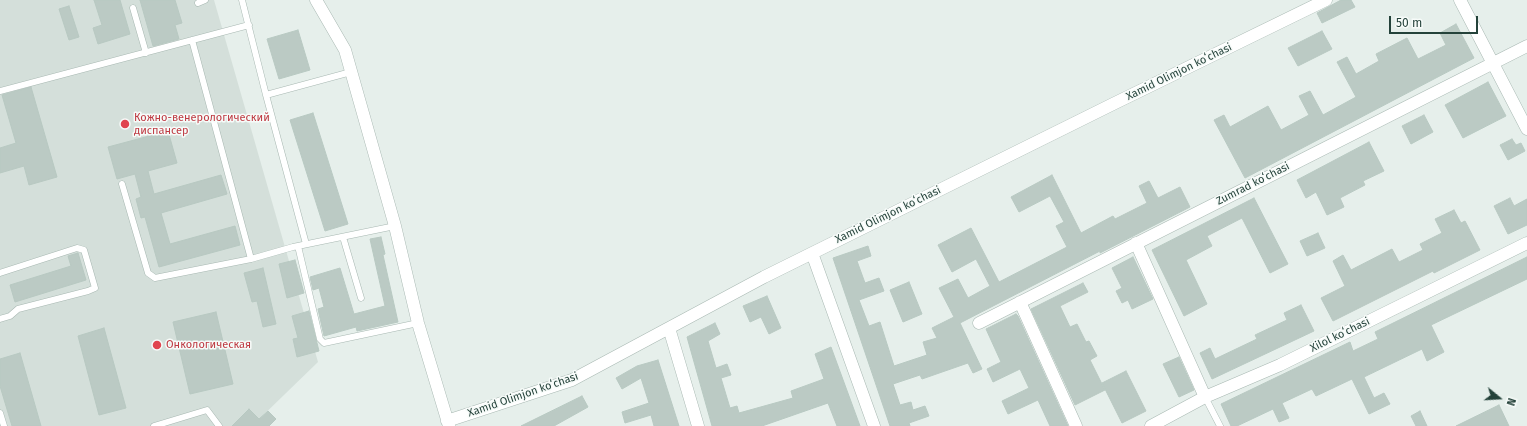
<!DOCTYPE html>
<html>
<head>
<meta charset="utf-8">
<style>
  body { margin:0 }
  #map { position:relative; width:1527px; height:426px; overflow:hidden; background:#e6efeb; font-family:"Fira Sans",sans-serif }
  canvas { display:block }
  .north { position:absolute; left:1479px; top:378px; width:40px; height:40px; -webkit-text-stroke:3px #f7fbf9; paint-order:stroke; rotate:108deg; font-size:11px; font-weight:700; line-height:16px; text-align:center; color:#24423a }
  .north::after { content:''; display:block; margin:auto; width:14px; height:18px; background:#24423a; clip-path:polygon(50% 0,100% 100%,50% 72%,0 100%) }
  .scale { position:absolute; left:1389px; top:16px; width:89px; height:18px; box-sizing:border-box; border:2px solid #24423a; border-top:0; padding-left:5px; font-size:12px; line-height:14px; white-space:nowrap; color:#24423a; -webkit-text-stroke:3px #f7fbf9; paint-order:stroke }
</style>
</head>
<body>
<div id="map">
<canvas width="1527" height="426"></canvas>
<div class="north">N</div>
<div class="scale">50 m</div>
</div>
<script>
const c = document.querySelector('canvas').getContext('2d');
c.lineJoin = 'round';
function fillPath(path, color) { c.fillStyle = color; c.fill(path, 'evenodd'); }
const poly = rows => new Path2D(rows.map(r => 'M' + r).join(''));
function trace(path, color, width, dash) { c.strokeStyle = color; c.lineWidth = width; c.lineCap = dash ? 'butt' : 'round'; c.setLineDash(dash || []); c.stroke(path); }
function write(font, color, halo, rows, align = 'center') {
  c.font = font + ' "Fira Sans",sans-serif'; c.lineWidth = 3; c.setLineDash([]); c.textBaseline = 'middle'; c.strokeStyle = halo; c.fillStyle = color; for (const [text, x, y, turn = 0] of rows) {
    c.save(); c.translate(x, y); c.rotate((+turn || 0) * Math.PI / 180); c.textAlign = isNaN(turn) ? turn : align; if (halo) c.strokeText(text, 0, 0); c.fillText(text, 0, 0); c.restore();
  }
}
const built = poly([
  [0,0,214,0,318,362,252,426,0,426]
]);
const building = poly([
  [94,0,120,0,130,34,98,44,93,28,102,25,94,0],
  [140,0,175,0,182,23,175,25,179,39,153,46,140,0],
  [1341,0,1351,0,1355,7,1322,23,1317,13,1341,0],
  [69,6,79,37,69,40,59,9,69,6],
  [1456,24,1474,58,1245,178,1214,120,1224,115,1230,127,1268,106,1281,130,1309,115,1299,96,1310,91,1323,115,1356,97,1337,62,1347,57,1356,74,1379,61,1376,54,1407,38,1418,59,1446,45,1440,33,1456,24],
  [298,30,310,70,279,79,267,39,298,30],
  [1322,31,1332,49,1298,66,1288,48,1322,31],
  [1488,82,1506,116,1463,138,1445,105,1488,82],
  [31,87,57,177,29,185,24,166,0,173,0,148,16,143,2,95,31,87],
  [313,113,348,224,325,231,290,120,313,113],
  [1424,115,1433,132,1411,144,1402,126,1424,115],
  [168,131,177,163,148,171,154,194,221,175,227,194,161,213,170,244,235,226,240,245,159,267,145,217,141,218,136,199,141,197,135,174,117,179,108,147,168,131],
  [1512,139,1516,145,1521,143,1525,151,1508,160,1500,145,1512,139],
  [1369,142,1384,171,1363,181,1365,185,1340,198,1344,207,1327,215,1316,192,1306,198,1297,180,1369,142],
  [1052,175,1081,233,1113,216,1115,219,1147,203,1139,186,1149,181,1158,198,1180,187,1190,207,1100,253,1100,251,960,323,982,369,973,373,968,363,922,379,920,375,893,384,900,405,911,402,913,410,925,406,929,416,909,423,910,426,890,426,833,258,868,246,871,256,857,261,865,283,879,278,884,291,859,300,869,326,880,322,894,366,927,355,923,342,937,338,932,328,954,317,939,288,958,279,968,298,990,286,976,259,952,272,938,245,971,228,999,282,1067,247,1056,226,1064,222,1050,196,1019,212,1011,197,1052,175],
  [1254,198,1288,264,1270,273,1242,218,1207,236,1212,246,1186,260,1207,304,1184,316,1152,250,1254,198],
  [1510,198,1514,206,1527,199,1527,225,1508,234,1494,206,1510,198],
  [1454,210,1461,223,1465,221,1480,250,1434,273,1433,271,1333,321,1321,298,1345,286,1333,261,1343,255,1351,270,1392,249,1399,262,1423,250,1420,244,1442,233,1435,219,1454,210],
  [1318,233,1325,248,1307,256,1300,241,1318,233],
  [381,237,385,254,383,255,398,322,357,331,356,327,324,336,318,309,324,307,319,288,313,290,310,277,340,268,354,314,385,306,370,239,381,237],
  [78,253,86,280,15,302,10,285,71,266,68,256,78,253],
  [1133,257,1153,299,1132,309,1128,300,1122,303,1116,291,1122,288,1112,268,1133,257],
  [1527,257,1527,279,1431,325,1444,352,1427,361,1422,349,1364,377,1374,398,1384,393,1390,404,1369,414,1352,379,1316,396,1312,389,1282,403,1289,418,1279,422,1273,409,1237,426,1231,426,1221,404,1350,342,1353,351,1378,339,1375,332,1527,257],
  [295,260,304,293,287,298,279,264,295,260],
  [263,268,276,324,263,327,257,301,252,302,244,273,263,268],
  [909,282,922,314,903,322,890,290,909,282],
  [1083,283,1088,292,1060,306,1070,327,1077,324,1086,342,1089,341,1097,356,1090,360,1105,390,1075,405,1031,309,1083,283],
  [767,296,781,328,769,334,761,317,750,322,743,306,767,296],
  [1301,305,1314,331,1212,379,1200,353,1210,348,1215,359,1257,339,1255,335,1287,320,1284,313,1301,305],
  [309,311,319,351,297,357,293,339,298,338,292,316,309,311],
  [216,312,233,384,190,394,173,322,216,312],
  [1016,314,1018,316,1068,426,1050,426,1038,400,1008,414,1002,401,1029,388,1020,369,993,382,987,369,1001,362,986,329,1016,314],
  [715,323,720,334,708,341,716,368,727,364,731,375,721,378,730,408,737,406,739,413,793,398,791,391,824,379,815,354,831,347,860,426,837,426,828,403,762,426,712,426,687,337,715,323],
  [104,328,126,408,99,415,78,336,104,328],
  [20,353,41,426,12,426,0,386,0,359,20,353],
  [1179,357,1194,390,1179,397,1163,364,1179,357],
  [658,360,679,426,654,426,651,415,625,423,622,412,649,403,641,378,622,389,616,378,637,366,658,360],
  [1126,371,1146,411,1122,423,1102,383,1126,371],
  [582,396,588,407,554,426,521,426,582,396],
  [1499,405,1509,426,1456,426,1499,405],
  [249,409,259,419,268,411,276,419,269,426,232,426,249,409],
  [1420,411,1427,426,1416,426,1411,416,1420,411]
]);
const service = poly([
  [242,0,266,95],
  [198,3,205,0],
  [133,8,146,53],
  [192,40,251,259],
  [0,91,249,25],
  [122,184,148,273,155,278,251,259,293,247,395,226],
  [343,237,361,298],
  [306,244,266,95,351,72],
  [298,246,320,339,324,343,418,323],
  [0,273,77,248,84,250,95,288,88,291,18,309,10,316,0,319],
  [1205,397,1220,426],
  [0,413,4,426],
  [154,426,207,410,219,426]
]);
const minor = poly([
  [316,0,345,50,395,226,418,323,449,426],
  [1460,0,1527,129],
  [1136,243,1205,397],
  [812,253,874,426],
  [1020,302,1076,426],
  [979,323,1527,46],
  [669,328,698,426],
  [447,421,572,380,764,277,1113,104,1326,0],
  [1151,426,1205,397,1280,365,1527,243]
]);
const markers = [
  [125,124,5,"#e0444e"],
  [157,345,5,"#e0444e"]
];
const streetNames = [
  ["Xamid Olimjon koʻchasi",1179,72,-26],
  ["Zumrad koʻchasi",1253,184,-27],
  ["Xamid Olimjon koʻchasi",888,215,-26],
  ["Xilol koʻchasi",1340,335,-26],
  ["Xamid Olimjon koʻchasi",523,395,-19]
];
const healthNames = [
  ["Кожно-венерологический",134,118],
  ["диспансер",134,131],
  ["Онкологическая",166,345]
];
fillPath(built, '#d4dfda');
fillPath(building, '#bbcac4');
trace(building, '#b8c9c2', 1);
trace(service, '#a8b8b2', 7);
trace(minor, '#a8b8b2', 13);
trace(service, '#fff', 6);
trace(minor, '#fff', 12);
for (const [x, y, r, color] of markers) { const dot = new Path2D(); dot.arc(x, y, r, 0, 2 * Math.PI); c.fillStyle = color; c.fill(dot); trace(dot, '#f7fbf9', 1.5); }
write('11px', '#24423a', '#f7fbf9', streetNames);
write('11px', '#be3a42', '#f7fbf9', healthNames, 'left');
</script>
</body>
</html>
